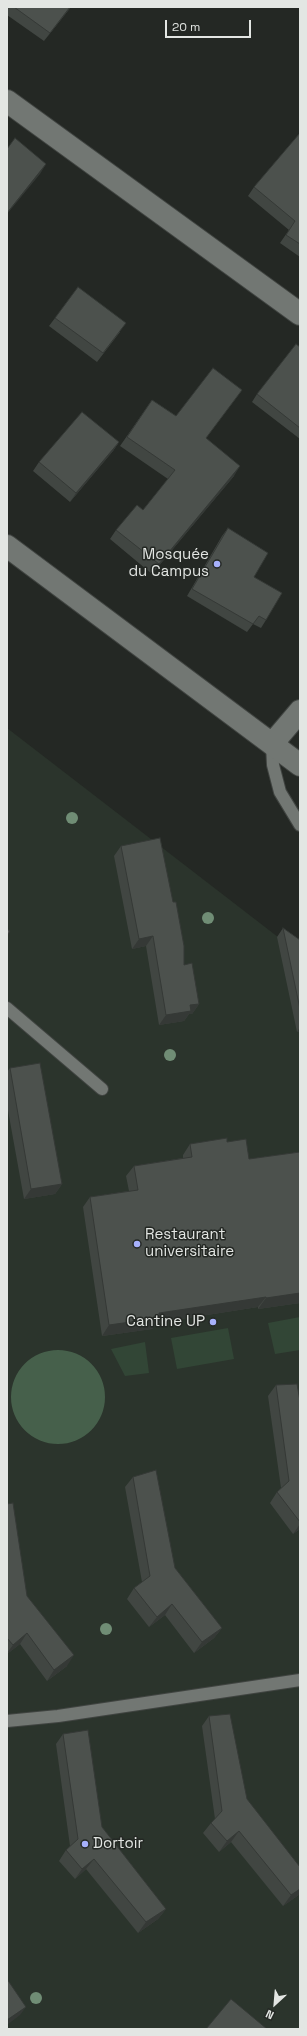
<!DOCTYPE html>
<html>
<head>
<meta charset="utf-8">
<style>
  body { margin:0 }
  #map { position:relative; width:307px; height:2036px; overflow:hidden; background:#242824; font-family:"Space Grotesk",sans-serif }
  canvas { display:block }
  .frame { position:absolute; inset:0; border:8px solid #e3e6e3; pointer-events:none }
  .north { position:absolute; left:255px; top:1984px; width:40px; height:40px; -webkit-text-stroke:3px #242824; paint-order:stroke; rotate:206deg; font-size:11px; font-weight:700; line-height:16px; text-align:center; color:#e3e6e3 }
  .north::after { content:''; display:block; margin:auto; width:14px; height:18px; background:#e3e6e3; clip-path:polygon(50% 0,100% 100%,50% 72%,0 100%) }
  .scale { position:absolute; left:165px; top:20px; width:86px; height:18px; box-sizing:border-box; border:2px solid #e3e6e3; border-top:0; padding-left:5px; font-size:12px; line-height:14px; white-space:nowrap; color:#e3e6e3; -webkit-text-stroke:3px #242824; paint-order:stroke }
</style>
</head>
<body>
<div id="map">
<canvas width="307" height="2036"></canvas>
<div class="frame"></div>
<div class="north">N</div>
<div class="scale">20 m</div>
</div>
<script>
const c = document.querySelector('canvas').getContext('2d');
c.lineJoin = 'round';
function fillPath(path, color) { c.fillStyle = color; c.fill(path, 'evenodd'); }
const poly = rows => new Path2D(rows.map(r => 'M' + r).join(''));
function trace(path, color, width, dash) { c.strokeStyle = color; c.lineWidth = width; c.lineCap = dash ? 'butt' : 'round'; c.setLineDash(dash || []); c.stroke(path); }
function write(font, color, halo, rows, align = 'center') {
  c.font = font + ' "Space Grotesk",sans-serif'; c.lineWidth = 3; c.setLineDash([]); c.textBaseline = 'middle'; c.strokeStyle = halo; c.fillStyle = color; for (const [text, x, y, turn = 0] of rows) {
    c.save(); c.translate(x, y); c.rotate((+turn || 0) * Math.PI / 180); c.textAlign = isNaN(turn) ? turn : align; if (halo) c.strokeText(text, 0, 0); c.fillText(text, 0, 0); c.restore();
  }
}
const built = poly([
  [7,728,300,954,300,2029,7,2029]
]);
const green = poly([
  [300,1317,300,1350,275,1354,268,1323],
  [228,1328,234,1359,177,1369,171,1338],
  [145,1342,149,1373,125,1376,111,1349]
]);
const water = poly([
  '11 1397a47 47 0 1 1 94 0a47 47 0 1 1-94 0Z'
]);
const service = poly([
  [272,744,273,765,280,792,300,825],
  [7,1008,102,1089],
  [7,1721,58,1716,300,1680]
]);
const minor = poly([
  [7,101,300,314]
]);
const tertiary = poly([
  [7,546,300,765],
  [272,744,300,711]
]);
const trees = [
  [72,818],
  [208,918],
  [170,1055],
  [106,1629],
  [36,1998]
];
const wall = poly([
  [7,7,71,7,44,41,7,15],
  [300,133,300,257,280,243,289,230,248,196,254,187],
  [55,318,120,332,97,362,49,326],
  [300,347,300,439,252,402,257,394],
  [242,390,206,438,234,476,152,574,110,539,116,530,143,510,168,479,120,446,152,400,176,416],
  [119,442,113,451,70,502,33,471,39,462],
  [228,528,254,577,266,620,261,628,253,624,247,632,187,596,222,536],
  [121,846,184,965,199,1004,192,1014,189,1014,184,1021,159,1025,146,946,132,949,114,856],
  [283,928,300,940,300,1031,297,1032,277,937],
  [10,1068,62,1184,55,1194,24,1199,7,1105,7,1072],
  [227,1142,249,1159,300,1152,300,1303,258,1309,258,1307,156,1323,152,1329,102,1336,83,1207,90,1197,129,1191,126,1176,134,1166,183,1158,183,1155,190,1144],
  [276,1385,300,1401,300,1529,293,1534,270,1503,277,1492,281,1488,268,1396],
  [133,1477,175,1568,222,1628,214,1638,194,1653,165,1615,149,1627,127,1599,134,1588,142,1582,125,1487],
  [7,1504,27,1596,67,1666,47,1681,20,1644,7,1654],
  [209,1716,247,1799,300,1894,283,1906,231,1842,219,1852,203,1833,211,1823,215,1819,202,1726],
  [63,1734,102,1827,166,1909,158,1919,138,1933,86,1869,75,1879,59,1861,66,1850,70,1846,56,1744]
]);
const shadedWall = poly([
  [70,7,71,7,44,41,50,33],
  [46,164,40,174,7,214,7,213],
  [242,390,235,399,199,447,206,438],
  [119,442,113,451,70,502,76,493],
  [240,466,234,476,152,574,159,564],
  [153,936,146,946,132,949,139,939],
  [199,1004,192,1014,189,1014,184,1021,159,1025,166,1015,190,1005],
  [300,1027,300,1031,297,1032],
  [62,1184,55,1194,24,1199,31,1189],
  [300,1293,300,1303,258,1309,266,1298],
  [266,1297,258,1307,156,1323,152,1329,102,1336,109,1325,159,1313],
  [300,1524,300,1529,293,1534],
  [172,1604,165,1615,149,1627,157,1617],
  [222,1628,214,1638,194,1653,202,1642],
  [27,1633,20,1644,7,1654,7,1653,13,1645],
  [74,1655,67,1666,47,1681,54,1670],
  [239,1831,231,1842,219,1852,227,1841],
  [94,1859,86,1869,75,1879,82,1869],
  [300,1889,300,1894,283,1906,291,1895],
  [166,1909,158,1919,138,1933,146,1922],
  [26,2007,20,2015,7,2025,7,2020]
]);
const building = poly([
  [14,7,70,7,50,33,14,7],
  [300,133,300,244,286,235,295,221,254,187,300,133],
  [15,138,46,164,7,213,7,149,15,138],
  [78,287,126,323,103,353,55,318,78,287],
  [296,344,300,347,300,428,257,394,296,344],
  [213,368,242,390,206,438,240,466,159,564,116,530,137,505,143,510,175,470,127,437,152,400,176,416,213,368],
  [82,412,119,442,76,493,39,462,82,412],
  [228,528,268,553,254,577,282,593,266,620,259,616,253,624,192,589,228,528],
  [160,838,173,902,176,902,184,946,184,965,192,963,199,1004,190,1005,191,1011,166,1015,153,936,139,939,121,846,160,838],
  [283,928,300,940,300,1009,283,928],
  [7,929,10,931,7,936,7,929],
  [40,1063,62,1184,31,1189,10,1068,40,1063],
  [227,1138,227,1142,246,1139,249,1159,300,1152,300,1293,266,1298,266,1297,159,1313,159,1318,109,1325,90,1197,138,1190,134,1166,192,1157,190,1144,227,1138],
  [297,1384,300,1401,300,1522,277,1492,289,1481,276,1385,297,1384],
  [156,1470,175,1568,222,1628,202,1642,172,1604,157,1617,134,1588,150,1576,133,1477,156,1470],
  [13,1503,27,1596,74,1655,54,1670,27,1633,13,1645,7,1638,7,1504,13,1503],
  [230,1714,247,1799,300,1867,300,1889,291,1895,239,1831,227,1841,211,1823,222,1811,209,1716,230,1714],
  [88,1730,102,1827,166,1909,146,1922,94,1859,82,1869,66,1850,78,1839,63,1734,88,1730],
  [7,1979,26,2007,7,2020,7,1979],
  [231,1999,267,2029,206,2029,231,1999]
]);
const markers = [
  [217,564,4,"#a7b1fc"],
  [137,1244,4,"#a7b1fc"],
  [213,1322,4,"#a7b1fc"],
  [85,1844,4,"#a7b1fc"]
];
const poiNames = [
  ["Mosquée",209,555],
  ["du Campus",209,572],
  ["Restaurant",145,1235,"left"],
  ["universitaire",145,1252,"left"],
  ["Cantine UP",205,1322],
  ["Dortoir",93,1844,"left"]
];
fillPath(built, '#2b342c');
fillPath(green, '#324636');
fillPath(water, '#46604b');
trace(service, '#404441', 14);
trace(minor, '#404441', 24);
trace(tertiary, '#404441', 24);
trace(service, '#727773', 12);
trace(minor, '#727773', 22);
trace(tertiary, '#727773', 22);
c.fillStyle = '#708d75';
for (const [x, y] of trees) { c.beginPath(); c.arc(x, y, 6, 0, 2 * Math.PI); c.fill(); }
fillPath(wall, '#414642');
fillPath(shadedWall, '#353936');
fillPath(building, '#4c514d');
trace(building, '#353936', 1);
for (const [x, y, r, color] of markers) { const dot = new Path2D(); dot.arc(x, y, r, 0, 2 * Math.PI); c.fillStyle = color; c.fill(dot); trace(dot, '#242824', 1.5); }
write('15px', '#e3e6e3', '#242824', poiNames, 'right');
</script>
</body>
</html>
